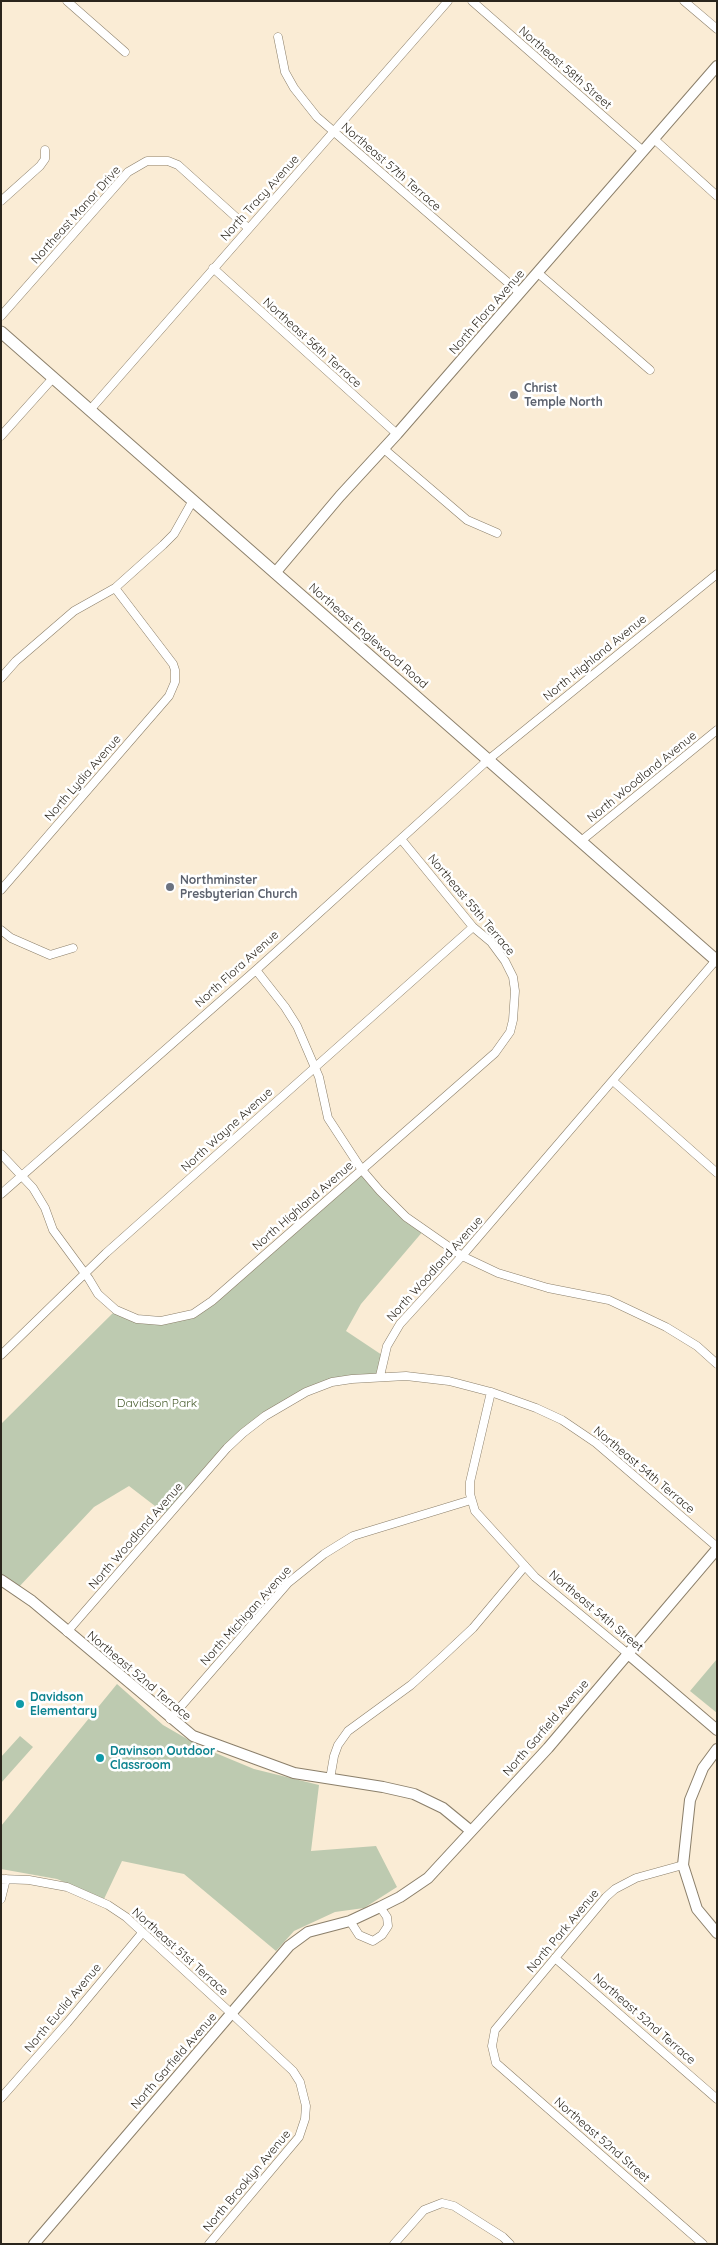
<!DOCTYPE html>
<html>
<head>
<meta charset="utf-8">
<style>
  body { margin:0 }
  #map { position:relative; width:718px; height:2245px; overflow:hidden; background:#faecd5; font-family:Quicksand,sans-serif }
  canvas { display:block }
  .frame { position:absolute; inset:0; border:2px solid #2a251c; pointer-events:none }
</style>
</head>
<body>
<div id="map">
<canvas width="718" height="2245"></canvas>
<div class="frame"></div>
</div>
<script>
const c = document.querySelector('canvas').getContext('2d');
c.lineJoin = 'round';
function fillPath(path, color) { c.fillStyle = color; c.fill(path, 'evenodd'); }
const poly = rows => new Path2D(rows.map(r => 'M' + r).join(''));
function trace(path, color, width, dash) { c.strokeStyle = color; c.lineWidth = width; c.lineCap = dash ? 'butt' : 'round'; c.setLineDash(dash || []); c.stroke(path); }
function write(font, color, halo, rows, align = 'center') {
  c.font = font + ' Quicksand,sans-serif'; c.lineWidth = 5; c.setLineDash([]); c.textBaseline = 'middle'; c.strokeStyle = halo; c.fillStyle = color; for (const [text, x, y, turn = 0] of rows) {
    c.save(); c.translate(x, y); c.rotate((+turn || 0) * Math.PI / 180); c.textAlign = isNaN(turn) ? turn : align; if (halo) c.strokeText(text, 0, 0); c.fillText(text, 0, 0); c.restore();
  }
}
const green = poly([
  [362,1170,424,1230,361,1304,346,1331,385,1357,380,1376,352,1379,306,1392,243,1433,168,1516,129,1486,94,1507,17,1589,1,1580,1,1424,116,1310,137,1319,183,1318,220,1293],
  [717,1659,717,1713,690,1691],
  [117,1684,163,1725,201,1747,254,1769,319,1785,311,1851,376,1846,397,1887,364,1908,335,1912,294,1931,276,1951,184,1874,122,1861,104,1899,57,1879,1,1869,1,1826],
  [20,1736,33,1747,1,1783,1,1757]
]);
const minor = poly([
  [67,1,125,52],
  [472,1,643,151],
  [684,1,717,29],
  [278,37,285,72,294,88,317,117,520,293],
  [654,139,717,196],
  [1,201,40,166,45,159,45,150],
  [213,268,397,434],
  [538,273,650,370],
  [1,316,128,172,147,161,168,161,178,165,248,228],
  [90,410,448,1],
  [1,436,53,378],
  [384,449,467,520,497,533],
  [1,678,16,661,74,611,115,588,163,545,174,534,192,502],
  [581,841,717,730],
  [1,890,169,696,175,682,175,670,173,664,115,588],
  [1,930,11,938,50,955,73,948],
  [256,970,285,1007,297,1026,319,1077,328,1118,362,1170,380,1191,406,1217,462,1256,498,1273,548,1288,609,1300,666,1327,697,1346,717,1364],
  [613,1081,717,1173],
  [1,1154,33,1188,45,1208,53,1230,89,1279,98,1294,116,1310,137,1319,161,1321,193,1314,212,1301,495,1053,510,1032,513,1020,515,991,513,977,505,961,491,942,473,927,401,839],
  [1,1194,256,970,488,760,717,574],
  [1,1355,106,1253,473,927],
  [380,1376,387,1346,400,1324,462,1256,716,960],
  [491,1392,470,1482,470,1494,475,1511,535,1577,627,1653],
  [67,1632,227,1448,243,1433,265,1416,306,1392,332,1382,352,1379,406,1376,449,1381,491,1392,536,1408,562,1420,596,1443,717,1547],
  [170,1719,288,1583,324,1554,353,1536,471,1500],
  [330,1779,334,1756,338,1745,348,1731,411,1685,442,1657,473,1628,525,1566],
  [683,1865,636,1878,615,1889,606,1897,495,2030,492,2046,496,2063,703,2244],
  [1,1879,29,1880,67,1887,108,1905,126,1917,232,2014,293,2071,300,2082,306,2106,305,2119,299,2137,209,2244],
  [1,1899,6,1879],
  [350,1921,359,1935,373,1941,382,1935,388,1926,387,1917,380,1907],
  [555,1958,717,2099],
  [1,2098,67,2023,142,1933],
  [394,2244,424,2210,442,2203,454,2206,503,2237,510,2244]
]);
const tertiary = poly([
  [275,573,340,496,397,434,717,66],
  [1,1580,32,1601,193,1736,294,1773,383,1787,414,1794,443,1808,471,1831],
  [627,1653,717,1730],
  [717,1749,703,1768,690,1800,683,1865,697,1909,717,1933],
  [34,2244,289,1946,308,1932,350,1921,380,1907,400,1897,428,1878,548,1748,717,1549]
]);
const secondary = poly([
  [1,332,717,961]
]);
const markers = [
  [514,395,5,"#6b7280"],
  [170,887,5,"#6b7280"],
  [20,1704,5,"#0f9aa8"],
  [100,1758,5,"#0f9aa8"]
];
const streetNames = [
  ["Northeast 58th Street",565,68,41],
  ["Northeast 57th Terrace",391,167,41],
  ["North Tracy Avenue",260,198,-48],
  ["Northeast Manor Drive",76,215,-48],
  ["North Flora Avenue",487,312,-49],
  ["Northeast 56th Terrace",312,343,42],
  ["Northeast Englewood Road",368,636,41],
  ["North Highland Avenue",595,658,-39],
  ["North Woodland Avenue",642,777,-39],
  ["North Lydia Avenue",83,778,-49],
  ["Northeast 55th Terrace",471,905,50],
  ["North Flora Avenue",237,969,-42],
  ["North Wayne Avenue",227,1130,-42],
  ["North Highland Avenue",303,1206,-41],
  ["North Woodland Avenue",435,1269,-48],
  ["Northeast 54th Terrace",644,1470,40],
  ["North Woodland Avenue",136,1536,-49],
  ["Northeast 54th Street",596,1611,40],
  ["North Michigan Avenue",246,1616,-48],
  ["Northeast 52nd Terrace",139,1676,40],
  ["North Garfield Avenue",546,1728,-49],
  ["North Park Avenue",563,1931,-50],
  ["Northeast 51st Terrace",180,1952,42],
  ["North Euclid Avenue",63,2008,-50],
  ["Northeast 52nd Terrace",644,2019,41],
  ["North Garfield Avenue",174,2061,-49],
  ["Northeast 52nd Street",602,2140,41],
  ["North Brooklyn Avenue",247,2181,-50]
];
const worshipNames = [
  ["Christ",524,388],
  ["Temple North",524,402],
  ["Northminster",180,880],
  ["Presbyterian Church",180,894]
];
const parkNames = [
  ["Davidson Park",157,1403]
];
const cultureNames = [
  ["Davidson",30,1697],
  ["Elementary",30,1711],
  ["Davinson Outdoor",110,1751],
  ["Classroom",110,1765]
];
fillPath(green, '#bdcab0');
trace(minor, '#8b7f6a', 9);
trace(tertiary, '#8b7f6a', 12);
trace(secondary, '#8b7f6a', 13);
trace(minor, '#fff', 8);
trace(tertiary, '#fff', 10);
trace(secondary, '#fff', 11);
for (const [x, y, r, color] of markers) { const dot = new Path2D(); dot.arc(x, y, r, 0, 2 * Math.PI); c.fillStyle = color; c.fill(dot); trace(dot, '#fff', 2); }
write('12px', '#2a251c', '#fff', streetNames);
write('bold 12px', '#5b616d', '#fff', worshipNames, 'left');
write('12px', '#4a5f30', '#fff', parkNames);
write('bold 12px', '#0d838f', '#fff', cultureNames, 'left');
</script>
</body>
</html>
